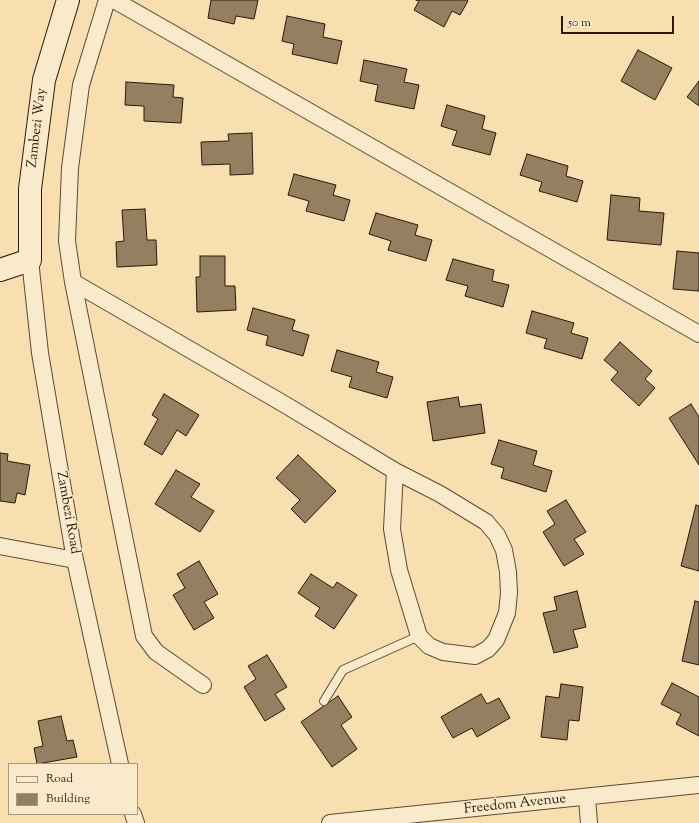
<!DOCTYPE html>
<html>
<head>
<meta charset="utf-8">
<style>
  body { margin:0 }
  #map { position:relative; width:699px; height:823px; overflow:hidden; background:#f8dfb0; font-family:"Sorts Mill Goudy",serif }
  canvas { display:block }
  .legend { position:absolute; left:8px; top:763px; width:130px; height:52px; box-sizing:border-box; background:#faeacc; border:1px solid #a6967e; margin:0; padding:5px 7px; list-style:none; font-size:12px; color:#281909 }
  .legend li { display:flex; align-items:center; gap:8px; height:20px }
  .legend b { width:20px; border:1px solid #a6967e }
  .scale { position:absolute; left:561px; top:16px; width:113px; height:18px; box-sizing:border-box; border:2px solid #281909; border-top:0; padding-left:5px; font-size:12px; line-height:14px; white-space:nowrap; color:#281909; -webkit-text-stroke:3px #faeacc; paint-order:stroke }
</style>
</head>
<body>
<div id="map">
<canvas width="699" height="823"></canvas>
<ul class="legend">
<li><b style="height:5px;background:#faeacc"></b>Road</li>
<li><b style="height:11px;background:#948060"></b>Building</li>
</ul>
<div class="scale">50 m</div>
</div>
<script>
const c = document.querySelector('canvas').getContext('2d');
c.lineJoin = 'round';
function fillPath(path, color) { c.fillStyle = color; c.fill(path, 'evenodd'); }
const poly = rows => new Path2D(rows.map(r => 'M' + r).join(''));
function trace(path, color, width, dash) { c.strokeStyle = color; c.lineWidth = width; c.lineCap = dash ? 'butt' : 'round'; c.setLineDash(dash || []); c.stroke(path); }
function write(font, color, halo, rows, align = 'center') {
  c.font = font + ' "Sorts Mill Goudy",serif'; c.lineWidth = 3; c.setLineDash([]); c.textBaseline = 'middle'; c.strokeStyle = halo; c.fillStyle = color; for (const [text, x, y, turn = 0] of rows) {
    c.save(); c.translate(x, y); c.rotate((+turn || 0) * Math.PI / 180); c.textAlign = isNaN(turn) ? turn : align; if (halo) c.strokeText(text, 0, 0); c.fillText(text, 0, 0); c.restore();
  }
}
const building = poly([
  [211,0,258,0,254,19,236,16,234,24,208,18,211,0],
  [416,0,467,0,468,1,460,15,452,11,444,27,414,10,419,1,416,0],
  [287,16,325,24,323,37,342,41,337,64,292,54,294,44,282,41,287,16],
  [638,50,672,68,655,100,621,81,638,50],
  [364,60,407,69,404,82,419,85,414,109,375,101,378,85,360,81,364,60],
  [699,81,699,106,687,97,699,81],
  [126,82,174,85,173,97,183,98,181,123,144,121,144,106,125,105,126,82],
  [447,105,485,116,482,129,496,133,490,155,452,145,457,131,441,126,447,105],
  [252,133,253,174,230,175,230,164,202,165,201,142,229,141,228,134,252,133],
  [527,154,568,166,566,176,583,181,577,202,539,191,542,182,520,175,527,154],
  [294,174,336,185,333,195,350,200,344,221,306,211,309,201,288,195,294,174],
  [611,195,640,198,639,211,664,213,661,245,607,240,611,195],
  [145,209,147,240,156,240,157,265,117,267,116,242,124,241,122,210,145,209],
  [376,213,418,225,415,235,432,240,426,261,388,250,391,241,369,234,376,213],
  [677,251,699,253,699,291,673,289,677,251],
  [200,256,225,256,225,286,235,286,236,310,197,312,196,277,200,277,200,256],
  [453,259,494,270,492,281,509,285,503,307,465,296,468,286,446,280,453,259],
  [253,308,295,320,292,330,309,335,303,356,266,345,268,336,247,330,253,308],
  [532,311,574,323,571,333,588,338,582,359,544,348,547,339,526,333,532,311],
  [620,342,652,371,645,379,655,388,639,406,611,380,618,372,604,360,620,342],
  [337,350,379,362,376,372,393,377,387,398,349,387,352,377,331,371,337,350],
  [164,394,199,415,186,436,177,430,162,455,144,444,158,419,152,415,164,394],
  [458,397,460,407,481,404,485,433,433,441,427,402,458,397],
  [691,404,699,417,699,465,669,418,691,404],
  [499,440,537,451,533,465,552,471,546,492,501,478,504,468,491,464,499,440],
  [0,453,8,454,7,461,30,465,25,495,17,493,15,503,0,501,0,453],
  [298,455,336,491,305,523,291,509,300,500,276,478,298,455],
  [176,470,200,484,191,497,214,511,200,532,155,504,176,470],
  [566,500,586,532,574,539,584,554,564,566,543,532,555,524,547,511,566,500],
  [696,505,699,506,699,571,681,566,696,505],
  [199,561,218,594,204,602,214,618,194,630,173,595,185,588,177,574,199,561],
  [311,574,333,588,337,582,357,595,334,629,315,616,320,608,298,593,311,574],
  [577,591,586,627,573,630,578,647,554,653,543,613,557,610,554,597,577,591],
  [695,601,699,602,699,665,682,661,695,601],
  [267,655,287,687,275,694,285,709,265,721,244,687,256,679,248,666,267,655],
  [672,683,699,697,699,736,676,724,681,714,661,704,672,683],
  [561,684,583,687,579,721,569,720,567,740,541,737,546,696,559,698,561,684],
  [481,694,487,704,499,698,510,718,477,737,472,728,453,738,441,717,481,694],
  [338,696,352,717,341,725,357,749,332,767,301,722,338,696],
  [61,716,67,741,73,740,77,757,37,764,34,748,43,746,38,721,61,716]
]);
const service = poly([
  [324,701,343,670,419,636]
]);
const minor = poly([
  [107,0,81,85,70,168,67,241,73,282,144,636,156,652,203,685],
  [114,0,699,334],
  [30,260,40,353,75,560,120,764],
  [73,282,284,404,395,471,440,494,486,522,497,535,504,550,508,572,509,593,507,613,496,640,488,649,475,656,443,652,429,646,419,636,399,570,392,529,395,471],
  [0,546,75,560],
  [587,798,589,823],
  [133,814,136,823],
  [330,823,699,785]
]);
const secondary = poly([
  [0,270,30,260,30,189,44,80,68,0]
]);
const streetNames = [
  ["Zambezi Way",38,128,-83],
  ["Zambezi Road",67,513,80],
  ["Freedom Avenue",515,805,-6]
];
fillPath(building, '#948060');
trace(building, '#281909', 1);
trace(service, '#5c4a33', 10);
trace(minor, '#5c4a33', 18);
trace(secondary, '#281909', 24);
trace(service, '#faeacc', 8);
trace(minor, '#faeacc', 16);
trace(secondary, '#faeacc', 22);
write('14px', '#281909', '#faeacc', streetNames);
</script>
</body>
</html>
